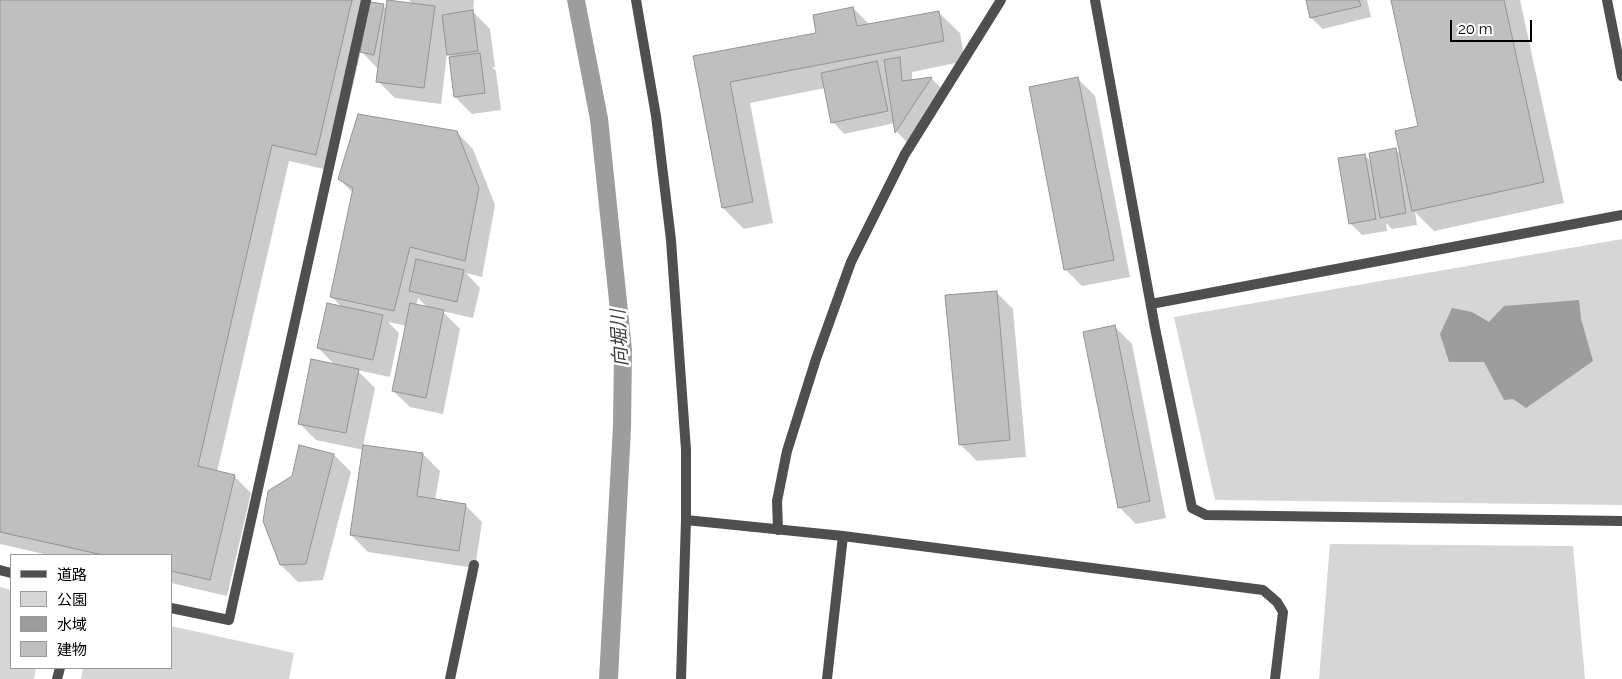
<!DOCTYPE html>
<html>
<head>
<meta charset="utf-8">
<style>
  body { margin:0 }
  #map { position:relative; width:1622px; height:679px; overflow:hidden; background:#fff; font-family:Raleway,"Noto Sans JP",sans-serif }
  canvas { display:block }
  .legend { position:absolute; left:10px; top:554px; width:162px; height:115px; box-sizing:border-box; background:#fff; border:1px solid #999; margin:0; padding:6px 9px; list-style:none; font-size:15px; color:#000 }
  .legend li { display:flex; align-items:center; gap:10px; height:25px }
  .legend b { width:25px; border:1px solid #999 }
  .scale { position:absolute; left:1450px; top:20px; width:82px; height:22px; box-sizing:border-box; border:2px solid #000; border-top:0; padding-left:6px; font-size:15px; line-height:18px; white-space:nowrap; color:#000; -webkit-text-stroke:4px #fff; paint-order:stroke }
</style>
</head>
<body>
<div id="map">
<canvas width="1622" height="679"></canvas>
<ul class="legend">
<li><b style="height:6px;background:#4f4f4f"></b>道路</li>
<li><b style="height:14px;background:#d6d6d6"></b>公園</li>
<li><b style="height:14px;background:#9d9d9d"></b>水域</li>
<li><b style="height:14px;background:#bfbfbf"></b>建物</li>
</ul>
<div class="scale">20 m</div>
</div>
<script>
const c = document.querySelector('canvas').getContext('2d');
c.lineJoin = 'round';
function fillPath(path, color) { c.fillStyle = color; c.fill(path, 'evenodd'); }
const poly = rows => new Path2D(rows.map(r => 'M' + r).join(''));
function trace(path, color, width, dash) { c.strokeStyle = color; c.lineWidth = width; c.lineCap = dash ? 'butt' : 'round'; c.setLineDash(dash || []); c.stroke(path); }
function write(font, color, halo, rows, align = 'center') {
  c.font = font + ' Raleway,"Noto Sans JP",sans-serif'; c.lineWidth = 5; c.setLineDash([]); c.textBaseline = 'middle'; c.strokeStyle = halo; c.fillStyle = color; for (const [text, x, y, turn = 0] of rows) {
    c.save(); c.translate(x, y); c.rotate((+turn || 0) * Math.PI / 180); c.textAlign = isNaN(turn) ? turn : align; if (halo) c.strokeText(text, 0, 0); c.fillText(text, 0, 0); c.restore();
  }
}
const green = poly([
  [1622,239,1622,505,1215,500,1174,317],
  [1330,544,1573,546,1585,679,1319,679],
  [0,587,11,590,11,668,36,668,34,679,0,679],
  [171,626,294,653,289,679,81,679,83,668,171,668]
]);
const water = poly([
  [567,0,585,0,608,118,632,350,631,428,618,679,599,679,613,426,614,349,590,120],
  [1579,300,1581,319,1593,361,1526,408,1513,399,1504,400,1484,362,1449,362,1440,334,1452,308,1472,312,1489,322,1504,306]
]);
const shadow = poly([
  [0,0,372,0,371,3,383,6,387,10,414,5,409,0,474,0,473,12,490,29,495,67,492,67,496,71,501,110,472,114,455,97,452,58,447,53,441,104,395,98,378,81,378,69,361,51,333,171,289,161,217,472,234,476,251,493,227,596,171,583,171,555,48,555,0,544],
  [1307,0,1367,0,1371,17,1323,29,1311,18],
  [1392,0,1520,0,1564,203,1434,231,1415,212,1417,225,1392,229,1386,223,1387,231,1362,235,1350,223,1365,155,1371,162,1395,149,1402,156,1419,127],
  [853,8,870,25,938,12,960,33,965,61,912,72,912,81,931,78,943,90,908,143,897,132,895,123,844,134,833,122,825,88,750,103,773,223,744,229,723,208,695,57,818,34],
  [1078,79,1095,96,1130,277,1082,286,1065,269],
  [456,132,473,149,495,205,482,277,466,273,480,288,473,318,442,311,460,329,443,414,410,407,393,391,407,326,388,322,399,333,390,377,357,370,375,388,363,446,423,454,440,471,435,500,465,505,482,522,475,568,368,552,351,535,364,450,316,440,299,423,336,366,318,348,343,308,332,297,353,193,339,179],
  [418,298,428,308,416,306],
  [996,292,1013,309,1026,457,977,461,960,444],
  [1115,327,1132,344,1166,518,1136,524,1119,507],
  [334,455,351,472,323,580,298,582,281,565]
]);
const building = poly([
  [0,0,352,0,316,155,272,145,198,466,235,475,210,580,171,571,171,555,103,555,0,532,0,0],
  [387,0,435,6,424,88,376,82,387,0],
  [1306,0,1359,0,1361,6,1310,18,1306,0],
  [1391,0,1504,0,1544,182,1412,211,1395,131,1418,126,1391,0],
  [370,2,384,4,374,55,360,52,370,2],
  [853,7,857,26,939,11,944,41,730,82,753,202,722,208,693,56,816,33,813,15,853,7],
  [473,10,478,51,447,55,442,15,473,10],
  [480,53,485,93,454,97,449,57,480,53],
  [900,57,902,81,932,77,895,133,884,60,900,57],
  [877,61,888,111,831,123,821,73,877,61],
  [1078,77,1114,260,1064,270,1029,87,1078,77],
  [358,114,457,131,479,188,465,261,410,247,394,311,330,297,353,188,338,179,358,114],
  [1396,148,1406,213,1380,218,1369,153,1396,148],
  [1365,154,1376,219,1349,224,1338,158,1365,154],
  [416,259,464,270,457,302,409,291,416,259],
  [997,291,1010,440,959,445,945,295,997,291],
  [327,303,383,315,373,360,317,348,327,303],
  [410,303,444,310,426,398,392,391,410,303],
  [1115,325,1150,501,1118,508,1083,332,1115,325],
  [311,359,359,369,346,433,298,424,311,359],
  [299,445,334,454,306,564,280,565,263,521,268,491,292,476,299,445],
  [363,445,423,453,417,496,466,504,459,551,350,535,363,445]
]);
const lane = poly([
  [1095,0,1155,328,1192,508,1206,515,1622,521],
  [1607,0,1622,76],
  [1151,304,1622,215],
  [0,570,11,573],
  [171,608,229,620,366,0],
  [57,679,60,668]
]);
const street = poly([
  [636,0,656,116,671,240,686,450,686,520,681,679],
  [686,520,843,536,1263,590,1277,602,1283,612,1275,679],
  [778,530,777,501,787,451,816,359,851,262,905,154,1001,0],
  [450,679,474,565],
  [827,679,843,536]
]);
const waterNames = [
  ["向堀川",620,338,-93]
];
fillPath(green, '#d6d6d6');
fillPath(water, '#9d9d9d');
fillPath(shadow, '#0003');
fillPath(building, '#bfbfbf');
trace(building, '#939393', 1);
trace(lane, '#4f4f4f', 10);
trace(street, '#4f4f4f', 10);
write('italic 19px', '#3e3e3e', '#fff', waterNames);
</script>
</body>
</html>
